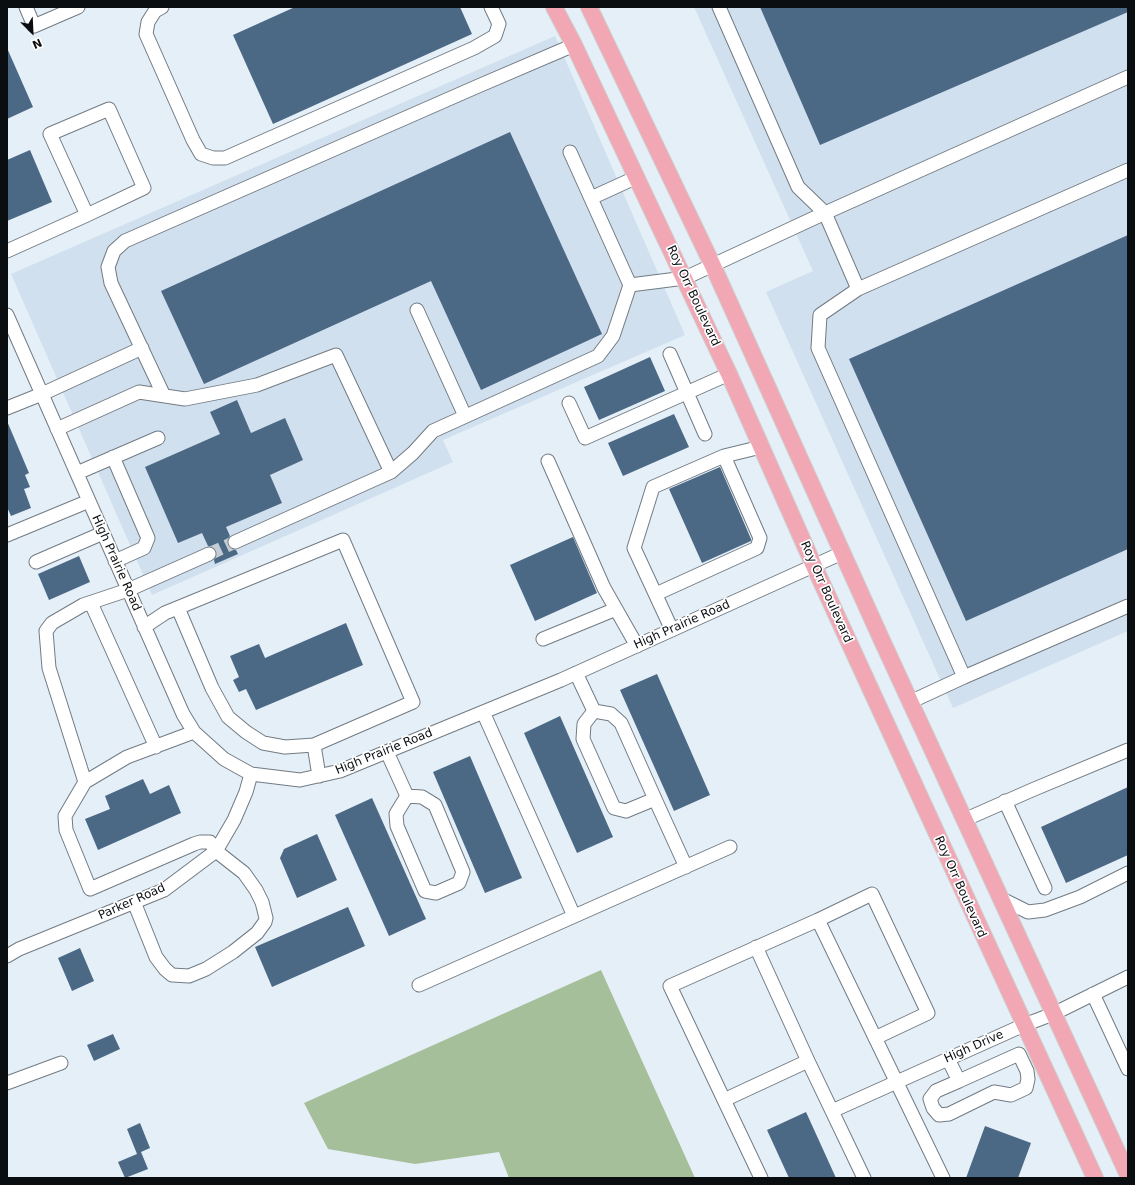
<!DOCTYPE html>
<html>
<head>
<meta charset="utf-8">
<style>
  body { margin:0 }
  #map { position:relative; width:1135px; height:1185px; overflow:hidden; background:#e5eff8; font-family:"DejaVu Sans",sans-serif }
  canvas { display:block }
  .frame { position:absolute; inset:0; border:8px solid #0b0e11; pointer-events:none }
  .north { position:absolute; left:12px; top:12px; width:40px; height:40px; -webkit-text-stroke:3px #fff; paint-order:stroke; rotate:156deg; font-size:11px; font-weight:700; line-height:16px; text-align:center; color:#0b0e11 }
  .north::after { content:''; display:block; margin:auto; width:14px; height:18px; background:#0b0e11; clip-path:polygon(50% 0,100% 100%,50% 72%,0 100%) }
</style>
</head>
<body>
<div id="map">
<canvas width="1135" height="1185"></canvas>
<div class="frame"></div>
<div class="north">N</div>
</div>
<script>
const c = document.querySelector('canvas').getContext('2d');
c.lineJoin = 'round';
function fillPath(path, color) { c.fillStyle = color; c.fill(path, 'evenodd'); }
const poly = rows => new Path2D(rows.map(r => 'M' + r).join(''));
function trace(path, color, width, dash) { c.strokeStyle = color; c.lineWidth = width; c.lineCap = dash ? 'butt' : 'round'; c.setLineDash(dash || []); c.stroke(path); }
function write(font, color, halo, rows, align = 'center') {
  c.font = font + ' "DejaVu Sans",sans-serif'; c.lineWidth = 3.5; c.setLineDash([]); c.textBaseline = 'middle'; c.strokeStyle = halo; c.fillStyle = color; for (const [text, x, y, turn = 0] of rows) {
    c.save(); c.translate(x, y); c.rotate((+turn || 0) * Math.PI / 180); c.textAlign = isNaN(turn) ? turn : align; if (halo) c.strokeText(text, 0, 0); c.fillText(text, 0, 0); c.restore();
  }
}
const built = poly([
  [694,7,1128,7,1128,631,953,708,766,292,813,271],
  [555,36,685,335,443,440,453,462,152,595,11,274]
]);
const forest = poly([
  [601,970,695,1178,509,1178,499,1152,415,1164,328,1149,304,1103]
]);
const building = poly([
  [295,7,460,7,472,34,273,124,233,35],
  [760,7,1128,7,1128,12,820,145],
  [7,48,33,107,7,119],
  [510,132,602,334,481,390,431,281,204,384,161,291],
  [30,150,52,202,7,221,7,160],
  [1128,235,1128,549,966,621,849,359],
  [650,357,665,391,599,420,584,387],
  [237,400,251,433,285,418,303,460,270,475,282,503,226,527,230,536,227,541,228,545,231,549,236,550,238,554,215,564,214,560,217,555,216,550,213,547,208,546,202,533,178,543,145,467,220,434,210,412],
  [674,414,689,447,623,476,608,443],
  [7,421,29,473,25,475,30,487,24,489,31,508,11,516,7,507],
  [720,467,751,539,751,541,702,563,669,489],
  [573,537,597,593,535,621,510,565],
  [79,556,90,582,49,600,38,574],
  [346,623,363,665,256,710,246,689,239,692,233,680,239,677,230,656,259,644,265,658],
  [657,674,710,795,674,811,620,690],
  [560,716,613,837,577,853,524,733],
  [470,756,522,878,485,893,433,772],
  [143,779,150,794,169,785,181,813,98,850,85,819,110,809,105,796],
  [1128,787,1128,855,1066,883,1041,827],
  [372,798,426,919,389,936,335,815],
  [317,834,337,880,297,898,280,858,284,849],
  [348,907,365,946,272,987,255,947],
  [80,948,94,981,72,991,58,958],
  [113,1034,120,1049,94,1061,87,1045],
  [806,1112,836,1178,789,1178,767,1130],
  [140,1123,150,1148,141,1152,148,1169,125,1178,118,1162,137,1154,127,1129],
  [985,1126,1031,1143,1018,1178,966,1178]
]);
const minorTunnel = poly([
  [209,554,235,542]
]);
const minor = poly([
  [26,7,34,26,78,7],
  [162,7,155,11,148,22,146,34,193,140,201,154,213,158,225,158,474,48,495,36,499,24,491,7],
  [570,152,630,285,685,278,825,213,798,187,719,7],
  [591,198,637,177],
  [7,251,87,215,144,188,109,109,50,134,87,215],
  [858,289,1128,170],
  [417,310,465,416],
  [7,315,183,714,194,732,224,759,251,774,300,780,340,771,561,680,842,553],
  [670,354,705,434],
  [164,396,111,283,108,267,114,251,125,241,476,87,574,45],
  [569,403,585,438,729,374],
  [7,408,42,394,142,348],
  [57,429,139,392,185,399,257,385,336,355,391,472],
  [113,457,148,538,144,548,115,561],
  [548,461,604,588,637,646],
  [77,473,158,438],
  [7,535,89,501],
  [235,542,391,472,413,453,433,431,598,356,613,336,630,285],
  [36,562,103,533],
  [656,594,757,548,760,538,724,456],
  [91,603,156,747],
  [144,627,165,613,343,540,413,702,314,745,285,747,263,743,246,732,228,717,212,688,178,608],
  [672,630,634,548,653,487,724,456,761,447],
  [543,639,616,609],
  [576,673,594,711,584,724,583,739,614,808,626,811,655,799,621,723,611,714,594,711],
  [964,677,1128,606],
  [910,702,964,677,818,348,820,315,858,289,825,213,1128,77],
  [483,712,574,916],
  [314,745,319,776],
  [387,752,407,796,396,814,397,826,425,891,436,893,459,883,463,872,435,805,422,797,407,796],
  [85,782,49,668,46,631,52,623,83,605,128,590,209,554],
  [655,799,686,867],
  [1005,801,1045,888],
  [964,820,1032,790,1128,750],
  [1000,898,1028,912,1045,910,1080,897,1128,873],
  [134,902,156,957,165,969,172,975,189,976,206,969,233,952,257,933,265,922,266,918,262,902,256,890,244,873,216,851,210,842,200,842,194,844,90,889,66,830,65,816,85,782,127,757,194,732],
  [818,920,943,1178],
  [756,947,808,1061,864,1178],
  [7,956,19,949,164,890,216,851,234,820,246,792,251,774],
  [419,985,730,847],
  [1093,994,1128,1069],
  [948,1059,959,1081,936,1091,930,1099,933,1108,939,1115,949,1114,994,1092,1011,1095,1026,1088,1028,1079,1027,1071,1019,1054,959,1081],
  [7,1083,61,1063],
  [724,1100,808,1061],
  [832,1111,1024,1025,1053,1014,1128,977],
  [761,1178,670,986,818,920,872,894,928,1013,875,1038]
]);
const major = poly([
  [554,7,574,45,729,374,814,566,1095,1178],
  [589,7,713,266,879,634,1128,1175]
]);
const streetNames = [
  ["Roy Orr Boulevard",693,296,65],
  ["High Prairie Road",116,563,66],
  ["Roy Orr Boulevard",826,592,66],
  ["High Prairie Road",682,625,-24],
  ["High Prairie Road",384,752,-22],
  ["Roy Orr Boulevard",960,887,66],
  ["Parker Road",132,902,-24],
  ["High Drive",974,1047,-24]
];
fillPath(built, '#d1e0ee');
fillPath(forest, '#a6bf9b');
fillPath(building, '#4b6985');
trace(minorTunnel, '#c4cdd5', 13, [13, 6]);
trace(minor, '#727b83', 15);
trace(major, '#cecfcf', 18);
trace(minor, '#fff', 13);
trace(major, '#f2a7b5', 16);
write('12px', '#0b0e11', '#fff', streetNames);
</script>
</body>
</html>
